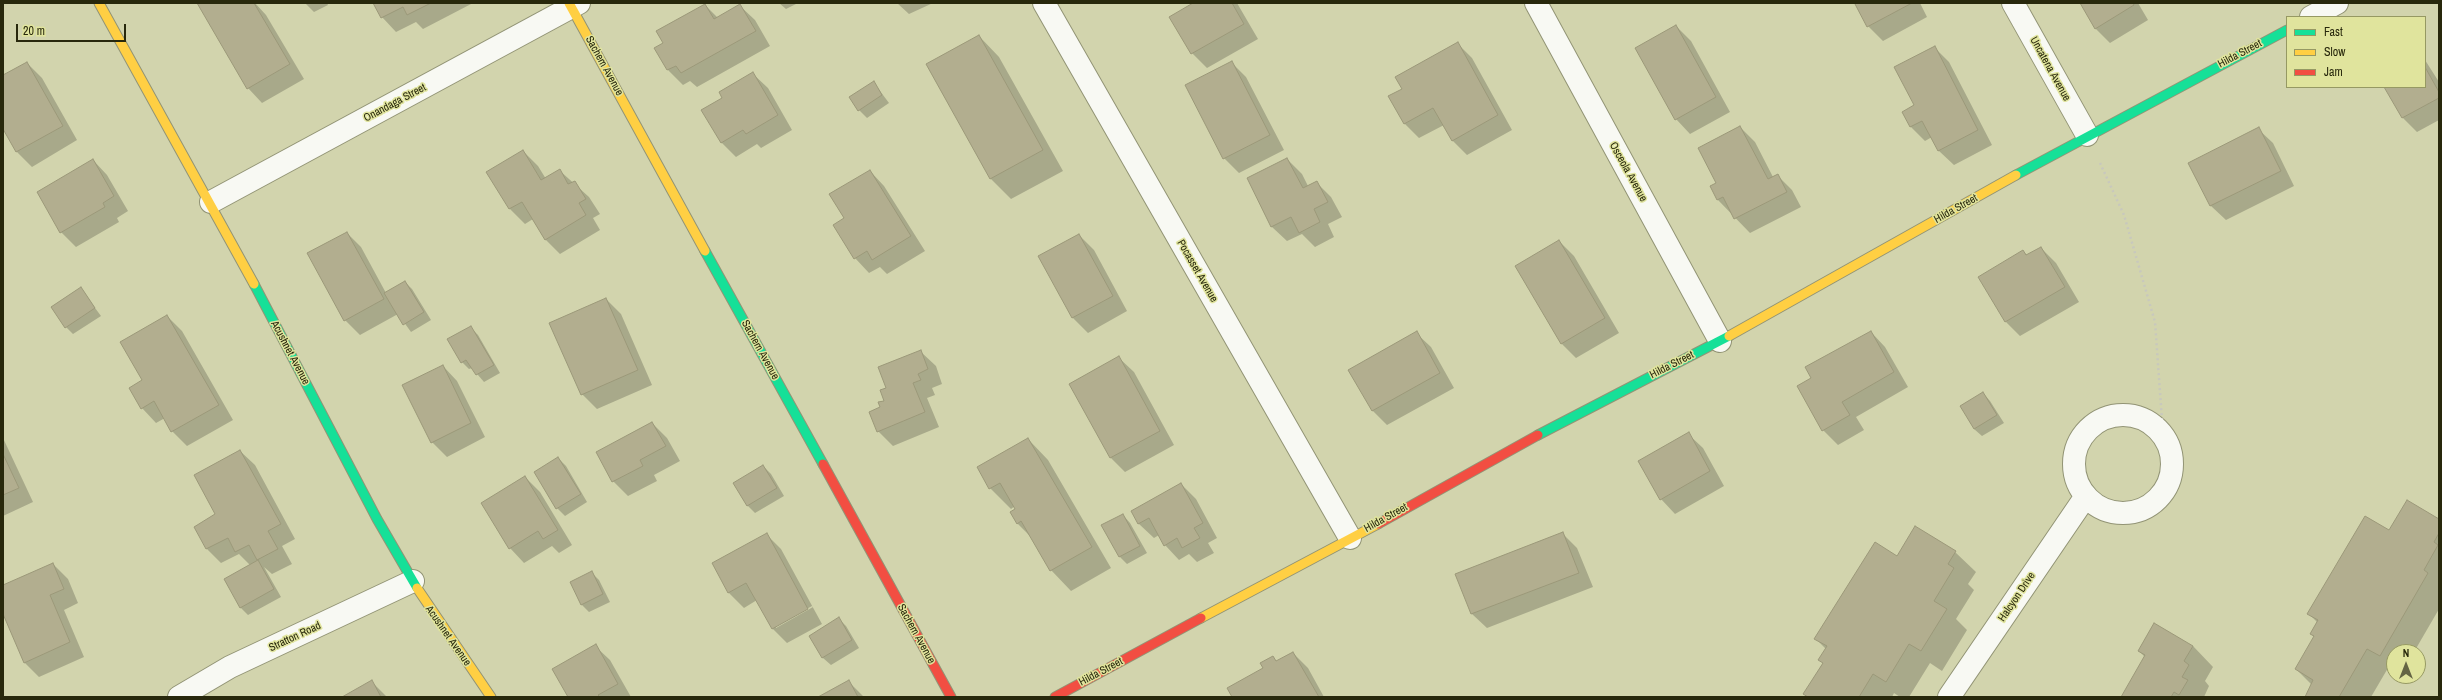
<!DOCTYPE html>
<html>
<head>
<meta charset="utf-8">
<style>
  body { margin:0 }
  #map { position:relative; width:2442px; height:700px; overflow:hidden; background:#d2d4ad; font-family:"Archivo Narrow",sans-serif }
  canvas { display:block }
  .frame { position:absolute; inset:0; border:4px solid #28280c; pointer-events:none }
  .legend { position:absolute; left:2286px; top:16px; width:140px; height:72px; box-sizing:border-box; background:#e0e49d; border:1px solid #969963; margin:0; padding:5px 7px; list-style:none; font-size:12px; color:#28280c }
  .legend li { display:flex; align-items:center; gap:8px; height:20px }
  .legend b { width:20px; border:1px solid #969963 }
  .north { position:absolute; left:2386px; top:644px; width:40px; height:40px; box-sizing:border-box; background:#e0e49d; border:1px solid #969963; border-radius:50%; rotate:0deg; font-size:11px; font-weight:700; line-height:16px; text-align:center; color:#28280c }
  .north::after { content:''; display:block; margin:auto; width:14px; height:18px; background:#646444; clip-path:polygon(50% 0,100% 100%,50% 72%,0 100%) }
  .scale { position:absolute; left:16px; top:24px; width:110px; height:18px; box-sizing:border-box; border:2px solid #28280c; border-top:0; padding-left:5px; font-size:12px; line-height:14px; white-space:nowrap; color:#28280c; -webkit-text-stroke:3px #e0e49d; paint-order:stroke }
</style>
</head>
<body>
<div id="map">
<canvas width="2442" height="700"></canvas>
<div class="frame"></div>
<ul class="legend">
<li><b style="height:5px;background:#16e098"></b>Fast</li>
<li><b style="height:5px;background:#ffcf43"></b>Slow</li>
<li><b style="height:5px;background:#f24e42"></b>Jam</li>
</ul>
<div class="north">N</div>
<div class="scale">20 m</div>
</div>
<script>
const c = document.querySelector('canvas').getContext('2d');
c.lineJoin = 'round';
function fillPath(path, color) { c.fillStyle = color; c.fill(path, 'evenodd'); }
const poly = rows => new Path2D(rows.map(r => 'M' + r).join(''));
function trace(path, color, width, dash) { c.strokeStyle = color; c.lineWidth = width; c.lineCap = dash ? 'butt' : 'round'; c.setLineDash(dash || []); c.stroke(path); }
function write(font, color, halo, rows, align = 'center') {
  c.font = font + ' "Archivo Narrow",sans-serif'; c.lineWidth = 3; c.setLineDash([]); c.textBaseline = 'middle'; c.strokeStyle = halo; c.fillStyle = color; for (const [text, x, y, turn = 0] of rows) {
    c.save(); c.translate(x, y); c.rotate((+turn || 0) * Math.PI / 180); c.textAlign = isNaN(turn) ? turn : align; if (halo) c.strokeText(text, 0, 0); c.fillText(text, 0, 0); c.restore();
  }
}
const shadow = poly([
  [198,3,255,3,266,15,304,79,262,103,248,88],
  [305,3,327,3,328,5,314,12],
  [374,3,473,3,423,29,416,22,396,32,382,17],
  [779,3,798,3,786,9],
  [897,3,933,3,909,14],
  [1195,3,1237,3,1258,39,1207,68,1192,53],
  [1860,3,1920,3,1927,17,1883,41,1868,26],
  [2081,3,2138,3,2148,20,2110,43,2095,28],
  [705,5,718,18,740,6,755,20,770,46,697,87,690,81,683,85,668,70,656,49,664,44],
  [1676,26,1691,41,1730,112,1690,134,1676,119],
  [979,36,999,57,1063,171,1011,199,991,179,927,65],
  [1457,43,1472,58,1512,130,1467,155,1452,140,1444,125,1419,138,1405,124,1390,97,1403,89],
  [1934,47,1949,62,1992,145,1954,165,1939,151,1932,137,1925,141,1910,126],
  [2425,60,2439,82,2439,120,2417,132,2403,118,2385,87,2425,87],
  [1231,62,1246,77,1284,150,1239,173,1224,158],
  [27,63,42,78,77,140,32,167,17,152,3,126,3,77],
  [753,74,768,88,792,130,761,148,757,144,736,157,721,142,724,98],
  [874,83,889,103,867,118,859,110],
  [1740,127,1755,142,1773,177,1777,175,1792,190,1801,207,1750,233,1718,200,1711,186,1717,184],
  [2258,129,2273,143,2294,186,2226,220,2211,206,2190,163],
  [523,151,538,166,546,179,559,170,589,197,600,214,593,218,600,230,560,254,545,239,533,219,525,224,510,209,488,172],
  [1287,159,1302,174,1308,186,1316,182,1331,197,1342,217,1328,224,1334,237,1315,247,1302,234,1287,241,1272,227,1248,179],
  [93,160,107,175,128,211,117,218,119,222,76,247,61,232],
  [870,171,884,186,925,251,887,274,880,267,869,273,855,258,846,218],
  [347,233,361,247,386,293,405,282,412,289,431,320,411,332,398,314,360,335,345,320],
  [1079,235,1094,250,1127,311,1088,333,1073,318,1040,256],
  [1559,241,1574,256,1619,333,1576,358,1562,344],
  [2041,248,2056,263,2079,302,2020,336,2006,322,2023,251,2028,256],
  [81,289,101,316,73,334,66,327],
  [606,299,621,314,652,385,597,409,582,394],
  [167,316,182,331,233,420,187,446,172,431,165,418,156,423,142,408,144,381],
  [470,327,478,335,500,373,484,382,472,368,469,369,462,362],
  [1871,332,1885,347,1908,387,1856,417,1864,430,1838,445,1823,430,1813,378],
  [1416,333,1431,347,1454,388,1387,425,1372,410],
  [921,352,936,366,942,384,932,388,935,395,927,398,939,427,893,446,878,431,881,408,885,401,887,388],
  [1119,358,1134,372,1174,445,1125,472,1111,458],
  [443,366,457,381,485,437,447,457,432,442],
  [1983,393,1990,401,2004,423,1982,436,1974,429],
  [652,423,667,438,680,461,654,475,657,481,628,496,613,481,598,452],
  [1688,434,1703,448,1724,486,1675,514,1661,499],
  [3,438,33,502,3,516],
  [1028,439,1048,460,1111,568,1071,591,1051,570,1032,538,1017,523,1015,506,1011,509,990,488],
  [240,451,255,465,295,539,282,546,292,564,272,574,264,567,281,597,248,615,241,608,225,580,251,566,239,554,221,563,207,549,195,527,216,515],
  [558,458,566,466,587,502,565,516,557,508,535,472],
  [763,466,771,474,784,496,755,513,747,505],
  [525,477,540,492,572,545,559,553,552,546,524,563,510,548],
  [1181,484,1196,499,1217,538,1208,543,1214,553,1197,562,1189,554,1179,560,1165,545,1159,535,1154,538,1139,524,1132,511],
  [1123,515,1130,523,1147,553,1127,564,1120,557,1103,526],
  [2439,520,2439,609,2414,652,2394,652,2394,672,2388,668,2371,697,2306,697,2312,685,2296,669,2315,638,2311,634,2317,622,2309,614,2390,531],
  [1562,533,1577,548,1593,587,1487,628,1472,614,1457,574],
  [766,534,781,549,822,624,787,643,772,628,757,600,744,608,729,593,713,564],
  [812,606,813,607,776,628,776,626],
  [1955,552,1976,572,1968,584,1974,590,1956,619,1967,630,1942,671,1930,663,1909,697,1900,697,1894,693,1892,697,1808,697,1804,694,1823,663,1819,659,1826,649,1816,639,1897,558],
  [53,564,68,579,78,603,64,610,84,657,39,677,24,662,3,612,3,586],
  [592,573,599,580,610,602,589,612,582,605],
  [839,619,846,626,859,648,831,665,823,658,810,636],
  [595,646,610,660,631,697,570,697],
  [2193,646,2213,667,2205,681,2209,686,2204,697,2122,697,2145,657,2139,651],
  [1293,653,1308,668,1324,697,1233,697,1264,669,1273,657,1277,662],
  [372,682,387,697,344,697],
  [849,682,864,697,820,697]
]);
const building = poly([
  [197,3,254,3,290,64,247,89,197,3],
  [373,3,431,3,407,15,403,7,381,18,373,3],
  [1193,3,1232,3,1244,24,1191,54,1169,17,1193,3],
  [1858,3,1912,3,1867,27,1855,4,1858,3],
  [2080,3,2133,3,2134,5,2095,29,2080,3],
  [705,4,714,19,740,4,756,31,681,73,676,66,667,70,654,48,663,43,656,31,705,4],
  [1676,25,1716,97,1675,120,1635,48,1676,25],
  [979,35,1043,150,990,179,926,64,979,35],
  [1458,42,1498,115,1452,141,1433,108,1404,124,1388,96,1402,89,1395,77,1458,42],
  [1935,46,1978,130,1938,151,1922,121,1910,127,1902,112,1914,105,1894,67,1935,46],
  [1232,61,1270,135,1223,159,1185,85,1232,61],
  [27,62,63,126,16,152,3,129,3,75,27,62],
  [2425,67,2439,92,2439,98,2402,118,2384,87,2425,87,2425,67],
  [753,72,778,115,746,134,743,130,721,143,701,110,722,98,719,92,753,72],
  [874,81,882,95,858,111,849,97,874,81],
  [1740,126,1768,179,1778,174,1787,192,1734,219,1723,197,1717,200,1710,186,1716,183,1698,148,1740,126],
  [2259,127,2281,171,2210,206,2188,163,2259,127],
  [523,150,541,180,560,169,568,184,575,181,586,199,579,203,586,215,545,240,522,202,509,209,486,172,523,150],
  [1287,158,1303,188,1317,181,1328,202,1314,209,1320,222,1299,233,1291,217,1271,227,1247,178,1287,158],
  [93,159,114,196,103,203,105,207,60,233,37,192,93,159],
  [870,170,911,236,872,260,867,251,854,259,833,225,844,218,829,194,870,170],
  [347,232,384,299,344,321,307,253,347,232],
  [1079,234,1113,296,1072,318,1038,256,1079,234],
  [1559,240,1605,318,1561,344,1515,266,1559,240],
  [2041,247,2065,287,2005,322,1978,277,2023,250,2026,255,2041,247],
  [405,281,424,312,403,325,384,293,405,281],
  [81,287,95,308,65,328,51,307,81,287],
  [606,298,638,370,581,395,549,323,606,298],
  [167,315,219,405,171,432,154,401,141,409,129,388,142,380,120,342,167,315],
  [471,326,494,365,476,375,466,360,461,363,447,339,471,326],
  [1417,331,1440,373,1372,411,1348,370,1417,331],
  [1871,331,1894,372,1842,402,1850,415,1822,431,1797,386,1811,378,1805,367,1871,331],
  [921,350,928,369,918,374,921,380,913,383,925,412,877,432,869,412,880,407,878,402,884,401,880,390,886,388,878,367,921,350],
  [1119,356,1160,431,1110,458,1069,384,1119,356],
  [443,365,471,423,431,443,402,385,443,365],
  [1983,392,1997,415,1974,429,1960,406,1983,392],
  [652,422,666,446,640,460,643,466,612,482,596,452,652,422],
  [1689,432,1710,471,1660,500,1638,461,1689,432],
  [1028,438,1092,547,1050,571,1021,521,1017,524,1010,512,1015,509,1000,483,989,489,977,467,1028,438],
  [240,450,281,524,268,531,278,549,257,560,249,545,235,552,228,538,206,549,194,527,215,514,194,475,240,450],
  [3,454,19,488,3,495,3,454],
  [558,457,581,494,556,509,534,472,558,457],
  [763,465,777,488,747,506,733,483,763,465],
  [525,476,558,530,543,539,538,531,509,549,481,503,525,476],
  [1181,483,1203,523,1194,528,1200,538,1182,548,1177,538,1164,546,1149,518,1138,524,1131,511,1181,483],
  [2407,500,2439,519,2439,533,2434,542,2438,545,2424,570,2428,573,2380,656,2367,649,2339,697,2305,697,2313,680,2295,669,2314,636,2310,634,2318,620,2307,614,2365,516,2389,530,2407,500],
  [1123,514,1140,546,1119,557,1101,525,1123,514],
  [1915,526,1956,551,1948,564,1954,568,1934,601,1947,609,1921,651,1909,644,1886,682,1873,674,1859,697,1808,697,1803,694,1823,663,1818,660,1827,646,1814,639,1875,542,1897,556,1915,526],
  [1563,532,1579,573,1471,614,1455,574,1563,532],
  [767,533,808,609,772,629,746,583,728,593,712,563,767,533],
  [258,560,274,589,240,608,224,579,258,560],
  [53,563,64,589,50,595,70,642,24,663,3,614,3,585,53,563],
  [592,571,603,594,581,605,570,582,592,571],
  [839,617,852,640,822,658,809,636,839,617],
  [2154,623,2193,646,2184,661,2189,665,2182,677,2188,680,2179,695,2174,692,2171,697,2121,697,2145,655,2138,651,2154,623],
  [596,644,618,684,598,695,600,697,568,697,552,669,596,644],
  [1293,652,1319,697,1232,697,1227,688,1263,668,1260,663,1273,656,1276,661,1293,652],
  [372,680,381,697,342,697,372,680],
  [849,680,858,697,818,697,849,680]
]);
const path = poly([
  [2100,163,2124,215,2155,322,2163,434]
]);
const street = poly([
  [1044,3,1350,538],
  [1536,3,1720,341],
  [2013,3,2087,135],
  [2311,17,2337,3],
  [211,202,579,3],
  '2074 464a49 49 0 1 1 98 0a49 49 0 1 1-98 0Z',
  [179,697,230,667,413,581],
  [1949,697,2086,496]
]);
const fast = poly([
  [2016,175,2287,30],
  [705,251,823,464],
  [254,284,377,519,417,588],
  [1538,435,1729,336]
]);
const slow = poly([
  [99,3,254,284],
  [569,3,705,251],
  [1729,336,2016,175],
  [417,588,491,697],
  [1201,618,1378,524]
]);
const jam = poly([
  [823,464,951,697],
  [1378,524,1538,435],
  [1055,697,1201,618]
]);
const streetNames = [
  ["Hilda Street",2240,54,-28],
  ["Sachem Avenue",604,66,61],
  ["Uncatena Avenue",2050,69,61],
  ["Onandaga Street",395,103,-28],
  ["Osceola Avenue",1628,172,61],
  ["Hilda Street",1956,209,-29],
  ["Pocasset Avenue",1197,271,60],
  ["Sachem Avenue",760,350,61],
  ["Acushnet Avenue",290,353,62],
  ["Hilda Street",1672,365,-27],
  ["Hilda Street",1386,518,-29],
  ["Halcyon Drive",2017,597,-56],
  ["Sachem Avenue",916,634,61],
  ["Acushnet Avenue",448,636,55],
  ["Stratton Road",295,637,-25],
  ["Hilda Street",1101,672,-28]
];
fillPath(shadow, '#0003');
fillPath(building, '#b2ae8f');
trace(building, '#9b9879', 1);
trace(street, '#929475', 24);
trace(fast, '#929475', 11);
trace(slow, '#929475', 11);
trace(jam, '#929475', 11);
trace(path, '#c8c8bd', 2.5, [2, 3]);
trace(street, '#f8f9f3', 22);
trace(fast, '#16e098', 9);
trace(slow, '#ffcf43', 9);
trace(jam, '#f24e42', 9);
write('11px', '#28280c', '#e0e49d', streetNames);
</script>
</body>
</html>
